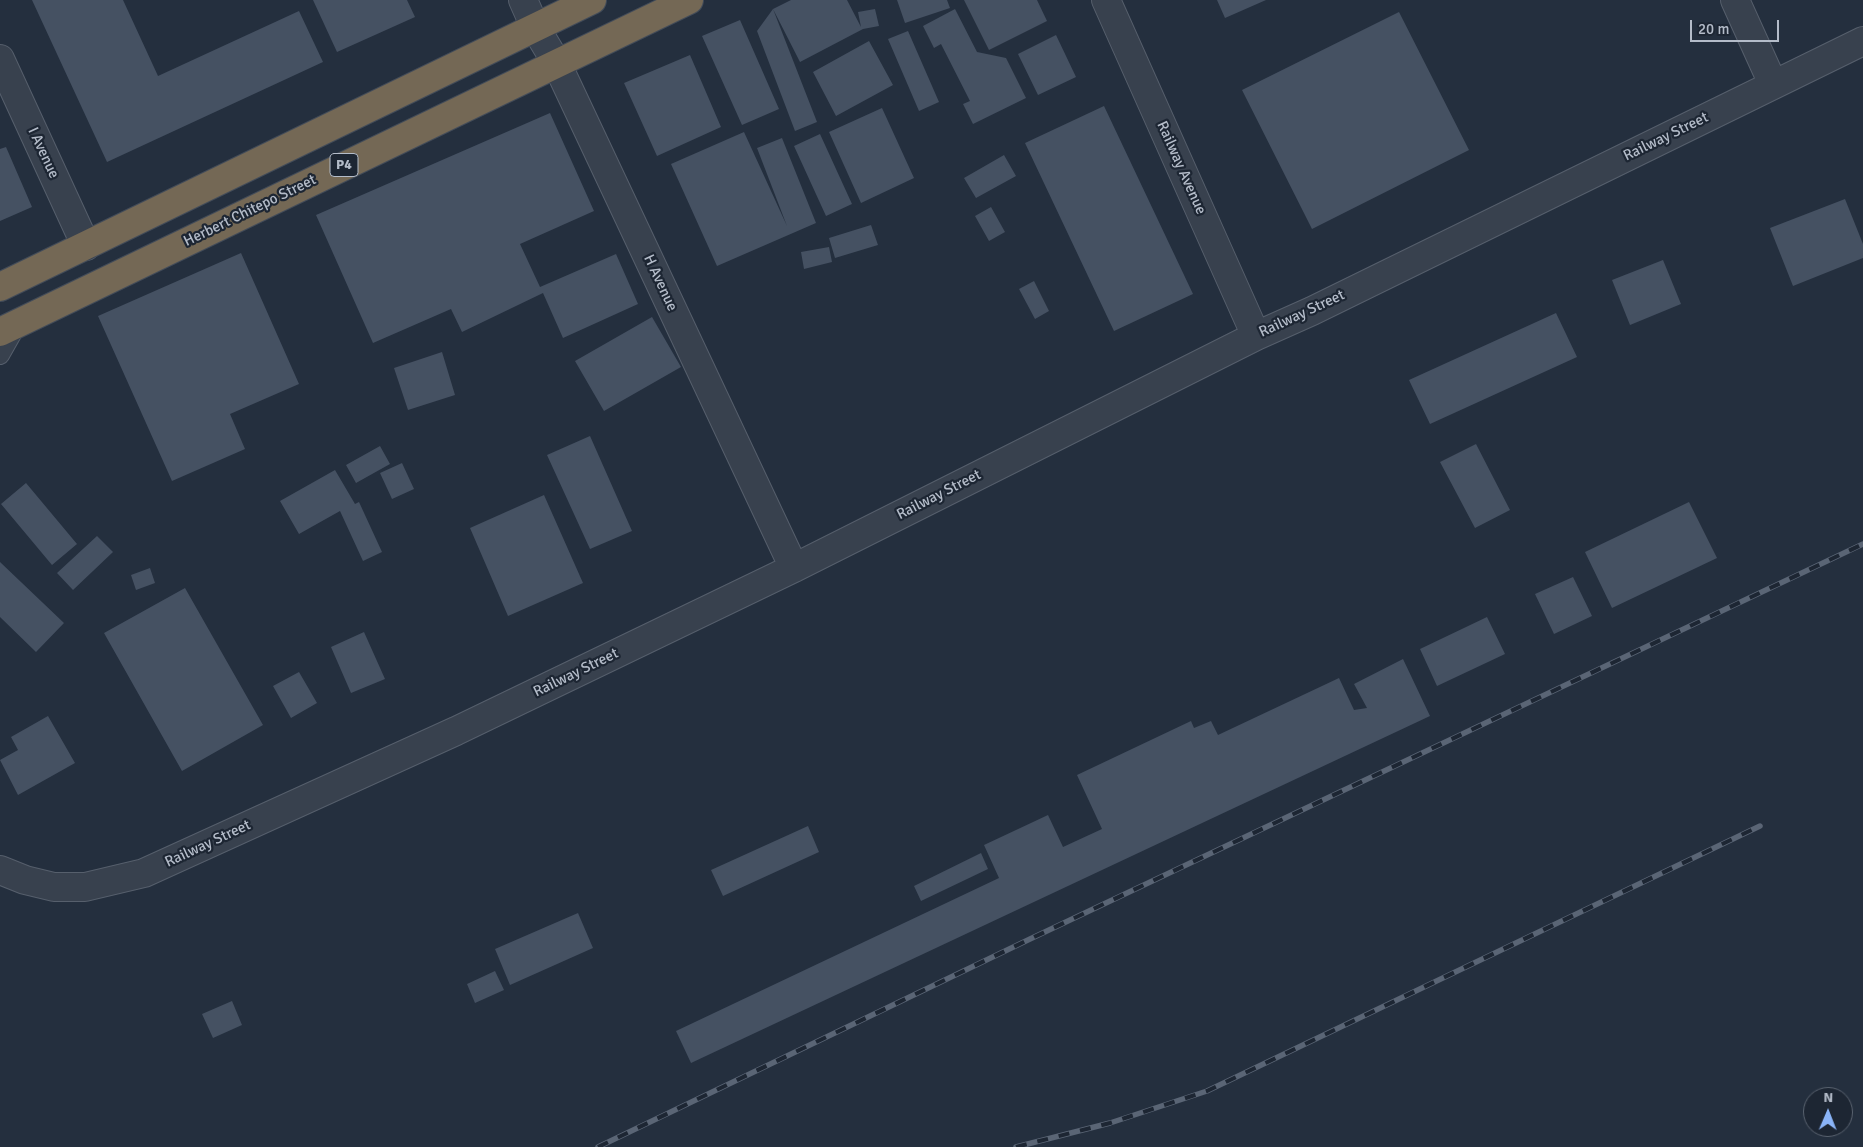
<!DOCTYPE html>
<html>
<head>
<meta charset="utf-8">
<style>
  body { margin:0 }
  #map { position:relative; width:1863px; height:1147px; overflow:hidden; background:#242f3e; font-family:Signika,sans-serif }
  canvas { display:block }
  .north { position:absolute; left:1803px; top:1087px; width:50px; height:50px; box-sizing:border-box; background:#1d2633; border:1px solid #59626f; border-radius:50%; rotate:1deg; font-size:14px; font-weight:700; line-height:20px; text-align:center; color:#b4bcc9 }
  .north::after { content:''; display:block; margin:auto; width:18px; height:22px; background:#8ab4f8; clip-path:polygon(50% 0,100% 100%,50% 72%,0 100%) }
  .scale { position:absolute; left:1690px; top:20px; width:89px; height:22px; box-sizing:border-box; border:2px solid #b4bcc9; border-top:0; padding-left:6px; font-size:15px; line-height:18px; white-space:nowrap; color:#b4bcc9; -webkit-text-stroke:4px #1d2633; paint-order:stroke }
</style>
</head>
<body>
<div id="map">
<canvas width="1863" height="1147"></canvas>
<div class="north">N</div>
<div class="scale">20 m</div>
</div>
<script>
const c = document.querySelector('canvas').getContext('2d');
c.lineJoin = 'round';
function fillPath(path, color) { c.fillStyle = color; c.fill(path, 'evenodd'); }
const poly = rows => new Path2D(rows.map(r => 'M' + r).join(''));
function trace(path, color, width, dash) { c.strokeStyle = color; c.lineWidth = width; c.lineCap = dash ? 'butt' : 'round'; c.setLineDash(dash || []); c.stroke(path); }
function write(font, color, halo, rows, align = 'center') {
  c.font = font + ' Signika,sans-serif'; c.lineWidth = 4.5; c.setLineDash([]); c.textBaseline = 'middle'; c.strokeStyle = halo; c.fillStyle = color; for (const [text, x, y, turn = 0] of rows) {
    c.save(); c.translate(x, y); c.rotate((+turn || 0) * Math.PI / 180); c.textAlign = isNaN(turn) ? turn : align; if (halo) c.strokeText(text, 0, 0); c.fillText(text, 0, 0); c.restore();
  }
}
const building = poly([
  [32,0,123,0,158,76,299,11,323,62,107,162],
  [313,0,407,0,415,17,337,52],
  [791,0,847,0,861,27,858,12,875,9,879,26,863,29,800,62,773,9,817,122,795,131,757,31,773,9],
  [897,0,947,0,950,8,905,23],
  [964,0,1037,0,1047,21,989,50],
  [1217,0,1266,0,1225,18],
  [955,9,977,52,1006,58,1026,98,973,124,963,104,970,101,941,44,934,48,923,26],
  [1399,12,1469,150,1312,229,1242,90],
  [740,20,779,109,742,125,702,36],
  [908,31,939,102,919,111,888,39],
  [1056,35,1076,77,1038,95,1018,54],
  [869,41,893,85,836,116,813,72],
  [690,55,721,127,657,156,624,83],
  [1104,106,1193,294,1114,331,1025,143],
  [882,108,914,178,861,203,829,132],
  [550,113,594,211,520,244,540,287,616,254,638,304,563,338,543,293,462,332,451,309,373,343,316,215],
  [744,132,787,226,757,148,782,138,816,223,717,266,671,164],
  [820,134,852,204,826,216,794,146],
  [6,147,32,207,0,221,0,149],
  [1004,155,1016,176,976,198,964,178],
  [1845,199,1863,244,1863,258,1793,286,1770,228],
  [991,207,1005,232,989,241,975,216],
  [871,225,878,245,835,258,829,238],
  [829,247,832,262,804,269,801,252],
  [241,253,299,384,230,414,245,449,172,481,98,316],
  [1663,260,1681,304,1630,325,1612,280],
  [1034,281,1049,311,1035,319,1019,289],
  [1556,313,1577,357,1430,424,1409,380],
  [652,317,681,367,604,411,575,361],
  [442,352,455,395,408,410,394,368],
  [590,436,632,531,590,549,547,455],
  [1476,444,1510,510,1475,528,1440,462],
  [380,446,390,464,356,483,346,465],
  [402,463,414,489,392,499,380,473],
  [335,470,355,504,359,502,382,552,363,561,340,511,299,534,280,501],
  [26,483,77,544,52,565,1,504],
  [544,495,583,583,508,616,470,528],
  [1689,502,1717,558,1612,608,1585,552],
  [97,536,113,552,73,590,57,573],
  [0,562,64,623,36,652,0,617],
  [150,568,155,583,136,590,131,575],
  [1573,577,1592,616,1554,634,1535,594],
  [185,588,263,725,182,771,104,633],
  [1487,617,1505,654,1437,686,1420,649],
  [364,632,385,679,351,693,331,647],
  [1403,659,1430,716,691,1063,676,1031,999,878,984,845,1048,815,1063,847,1102,829,1077,775,1191,721,1194,728,1211,721,1218,735,1339,678,1354,710,1367,708,1354,684],
  [299,672,317,703,291,718,273,686],
  [48,716,75,763,18,795,0,760,18,750,11,737],
  [808,826,819,852,723,896,711,870],
  [981,853,988,869,921,901,914,886],
  [578,913,593,948,510,985,495,949],
  [495,971,504,990,475,1003,467,984],
  [232,1001,242,1025,213,1038,202,1014]
]);
const lane = poly([
  [0,355,17,325]
]);
const street = poly([
  [523,0,535,27,556,62,794,568],
  [1106,0,1256,336],
  [1735,0,1773,84],
  [0,59,86,246],
  [0,870,25,880,54,887,85,887,144,873,456,731,794,568,1256,336,1312,311,1863,41]
]);
const highway = poly([
  [0,287,592,0],
  [0,332,689,0]
]);
const rail = poly([
  [598,1147,1030,939,1863,544],
  [1016,1147,1110,1123,1207,1091,1760,826]
]);
const shields = [
  [344,165,28]
];
const shieldNames = [
  ["P4",344,165]
];
const streetNames = [
  ["Railway Street",1666,137,-26],
  ["I Avenue",43,153,65],
  ["Railway Avenue",1181,168,66],
  ["Herbert Chitepo Street",250,211,-26],
  ["H Avenue",660,283,65],
  ["Railway Street",1302,314,-25],
  ["Railway Street",939,495,-27],
  ["Railway Street",576,673,-26],
  ["Railway Street",208,844,-25]
];
fillPath(building, '#455162');
trace(lane, '#565f6c', 20);
trace(street, '#565f6c', 30);
trace(highway, '#434c59', 30);
trace(lane, '#38414e', 18);
trace(street, '#38414e', 28);
trace(highway, '#746855', 28);
trace(rail, '#5a6575', 5.5);
trace(rail, '#1d2633', 4, [11]);
for (const [x, y, w] of shields) { const box = new Path2D(); box.roundRect(x - w / 2, y - 11.5, w, 23, 4); c.fillStyle = '#1d2633'; c.fill(box); trace(box, '#b4bcc9', 1); }
write('bold 14px', '#b4bcc9', null, shieldNames);
write('15px', '#b4bcc9', '#1d2633', streetNames);
</script>
</body>
</html>
